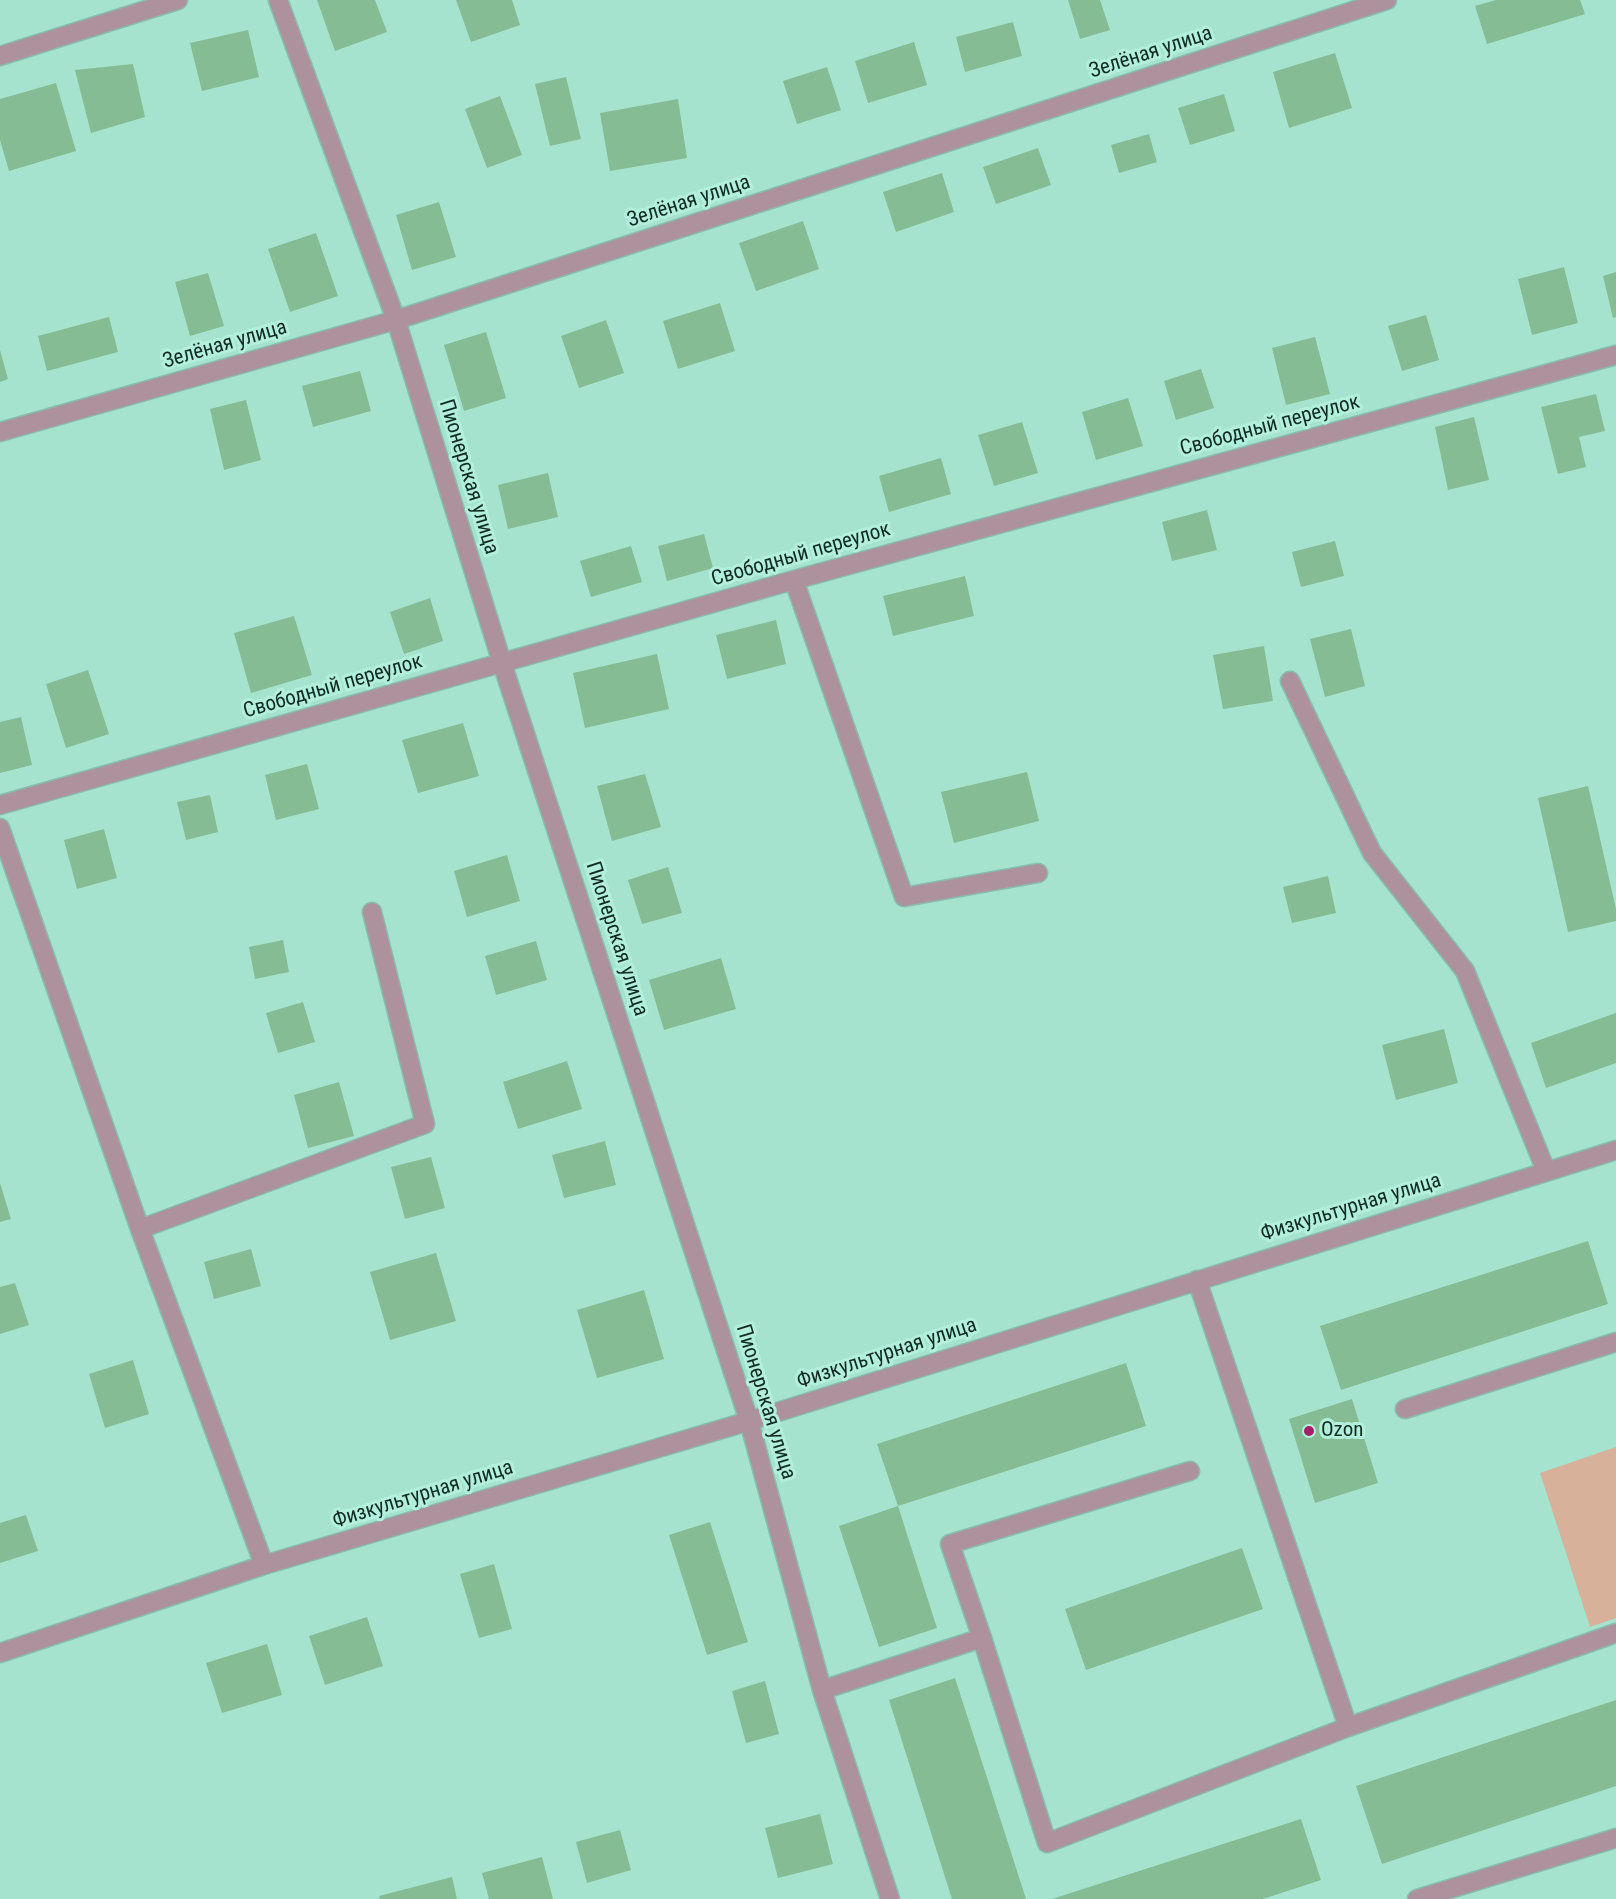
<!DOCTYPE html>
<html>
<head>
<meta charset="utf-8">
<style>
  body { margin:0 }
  canvas { display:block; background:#a5e3cf }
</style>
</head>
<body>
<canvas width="1616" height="1899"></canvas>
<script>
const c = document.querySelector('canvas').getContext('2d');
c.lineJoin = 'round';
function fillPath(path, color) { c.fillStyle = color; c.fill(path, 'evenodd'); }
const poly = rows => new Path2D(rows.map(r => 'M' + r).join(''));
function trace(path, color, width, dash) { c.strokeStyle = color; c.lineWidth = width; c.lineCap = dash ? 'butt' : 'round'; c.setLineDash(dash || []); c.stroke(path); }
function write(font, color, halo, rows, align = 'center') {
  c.font = font + ' "Roboto Condensed",sans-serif'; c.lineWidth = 6; c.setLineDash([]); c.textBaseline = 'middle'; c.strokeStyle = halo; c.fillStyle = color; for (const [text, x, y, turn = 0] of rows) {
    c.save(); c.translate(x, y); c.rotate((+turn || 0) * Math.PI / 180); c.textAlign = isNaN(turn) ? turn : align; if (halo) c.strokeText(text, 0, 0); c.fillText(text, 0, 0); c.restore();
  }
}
const green = poly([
  [1616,1447,1616,1618,1590,1627,1540,1473]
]);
const building = poly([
  [317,0,375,0,387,32,335,51],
  [456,0,512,0,520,25,471,42],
  [1068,0,1100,0,1110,30,1080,39],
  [1496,0,1580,0,1585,14,1487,44,1475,6],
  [1013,22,1022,56,965,72,956,37],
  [248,30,259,77,202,91,190,43],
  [914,42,927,85,868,103,855,61],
  [1335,53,1352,108,1289,128,1273,72],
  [133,64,145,117,91,133,75,70],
  [827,67,841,110,797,124,783,81],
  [566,77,581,139,550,146,535,84],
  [56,83,76,151,9,171,0,140,0,99],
  [1224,94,1235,131,1190,145,1178,108],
  [500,96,522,155,487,168,465,109],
  [678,99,687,158,610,171,600,113],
  [1149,134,1157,162,1119,173,1111,145],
  [1038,148,1051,185,996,204,983,167],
  [942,173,954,212,896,232,883,192],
  [439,202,456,257,412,270,396,215],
  [803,221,819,269,756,291,739,243],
  [316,233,338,296,290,312,268,249],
  [1564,267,1578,323,1532,335,1518,279],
  [1616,272,1616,317,1613,318,1603,276],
  [208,273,224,326,190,336,175,282],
  [720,303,735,351,678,369,663,321],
  [1426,315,1439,360,1402,371,1388,326],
  [109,317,118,352,47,371,38,336],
  [606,320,624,373,579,388,561,336],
  [486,332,506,398,464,411,444,345],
  [1315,337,1330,394,1286,405,1272,348],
  [0,350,8,379,0,382],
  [1201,369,1214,408,1176,420,1164,381],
  [360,371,371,411,313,427,302,386],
  [1596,394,1605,431,1579,437,1586,467,1558,474,1541,407],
  [1128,398,1143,446,1096,460,1082,412],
  [246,400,261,460,224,470,210,409],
  [1474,417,1489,480,1448,490,1435,427],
  [1022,422,1038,473,994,486,978,435],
  [941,458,951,494,889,512,879,476],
  [548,473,558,517,508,529,498,485],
  [1207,510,1217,550,1172,561,1162,522],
  [704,534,713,568,667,581,658,546],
  [1335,541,1344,576,1301,587,1292,552],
  [631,546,642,582,591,597,580,561],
  [965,576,974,616,893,636,883,596],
  [430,598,443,641,404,654,390,612],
  [294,616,312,675,251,693,234,633],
  [776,620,786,664,727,679,716,635],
  [1351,629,1365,686,1325,697,1310,639],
  [1264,646,1273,701,1223,709,1213,655],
  [657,654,669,709,585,728,573,673],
  [88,670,109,734,66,748,46,684],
  [21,717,32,765,0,773,0,722],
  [463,723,479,776,418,793,402,740],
  [307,764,319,809,276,820,265,775],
  [1027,772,1039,821,954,843,941,792],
  [645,774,661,827,612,841,597,786],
  [1588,786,1616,909,1616,921,1568,932,1538,798],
  [210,795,218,832,186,840,177,802],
  [104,829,117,878,77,889,64,840],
  [507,855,520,901,467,917,454,871],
  [668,867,682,913,642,924,628,880],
  [1328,876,1336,913,1292,923,1283,887],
  [283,940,289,972,255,979,249,947],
  [536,941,547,980,496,995,485,956],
  [721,958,736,1009,664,1030,649,980],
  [303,1002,315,1042,278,1053,266,1013],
  [1616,1013,1616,1063,1546,1088,1531,1043],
  [1444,1029,1458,1083,1396,1100,1382,1045],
  [567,1061,582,1109,518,1129,503,1082],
  [339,1082,354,1136,308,1148,294,1095],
  [605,1141,616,1185,564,1198,552,1155],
  [431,1157,445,1208,405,1219,391,1167],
  [0,1183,11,1219,0,1222],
  [1588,1241,1608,1304,1341,1390,1320,1326],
  [251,1249,261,1286,214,1299,204,1262],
  [436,1253,456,1321,390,1340,370,1272],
  [15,1283,29,1325,0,1334,0,1287],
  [644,1290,664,1359,597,1378,577,1310],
  [133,1360,149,1414,105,1428,89,1374],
  [1126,1363,1146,1426,898,1506,877,1444],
  [1352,1399,1378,1483,1315,1503,1289,1419],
  [898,1506,937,1628,879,1647,839,1526],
  [26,1515,38,1551,0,1563,0,1523],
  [710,1522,748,1642,707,1655,669,1535],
  [1242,1548,1263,1609,1086,1670,1065,1609],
  [494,1564,512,1629,479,1638,460,1574],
  [367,1617,383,1666,325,1685,309,1636],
  [267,1644,282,1695,222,1713,206,1663],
  [955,1678,1026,1899,952,1899,889,1700],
  [765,1681,779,1734,746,1743,732,1691],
  [1616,1700,1616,1786,1382,1864,1356,1786],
  [820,1814,833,1864,778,1878,765,1828],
  [1301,1819,1321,1880,1263,1899,1052,1899],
  [620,1830,631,1870,587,1883,576,1842],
  [542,1857,553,1899,489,1899,482,1873],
  [452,1877,457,1899,380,1899,379,1896]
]);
const minor = poly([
  [278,0,396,320,502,663,749,1421,822,1690,890,1899],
  [0,56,178,0],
  [0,432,396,320,1387,0],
  [794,580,904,897,1038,873],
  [1290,681,1372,853,1465,971,1546,1171],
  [0,805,794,580,1616,355],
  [0,828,140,1229,264,1565],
  [140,1229,425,1124,372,912],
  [1197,1280,1348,1727],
  [1405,1409,1616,1342],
  [982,1638,950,1544,1190,1471],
  [0,1653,264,1565,749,1421,1616,1150],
  [822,1690,982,1638,1047,1843,1348,1727,1616,1633],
  [1417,1899,1616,1838]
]);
const markers = [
  [1309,1431,6,"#a41e69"]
];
const streetNames = [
  ["Зелёная улица",1151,53,-18],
  ["Зелёная улица",689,202,-18],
  ["Зелёная улица",225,345,-16],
  ["Свободный переулок",1270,426,-15],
  ["Пионерская улица",468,477,73],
  ["Свободный переулок",801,555,-16],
  ["Свободный переулок",333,687,-16],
  ["Пионерская улица",616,939,72],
  ["Физкультурная улица",1351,1208,-17],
  ["Физкультурная улица",887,1354,-18],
  ["Пионерская улица",765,1402,73],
  ["Физкультурная улица",423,1495,-17]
];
const poiNames = [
  ["Ozon",1321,1431]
];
fillPath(green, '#d8b19a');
fillPath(building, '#85bc94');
trace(minor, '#87bead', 21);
trace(minor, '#ad919c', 18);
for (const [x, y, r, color] of markers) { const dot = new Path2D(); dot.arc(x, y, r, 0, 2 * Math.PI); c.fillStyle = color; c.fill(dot); trace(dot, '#b2f0dc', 2); }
write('21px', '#112a23', '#b2f0dc', streetNames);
write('21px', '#112a23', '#b2f0dc', poiNames, 'left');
</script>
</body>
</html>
